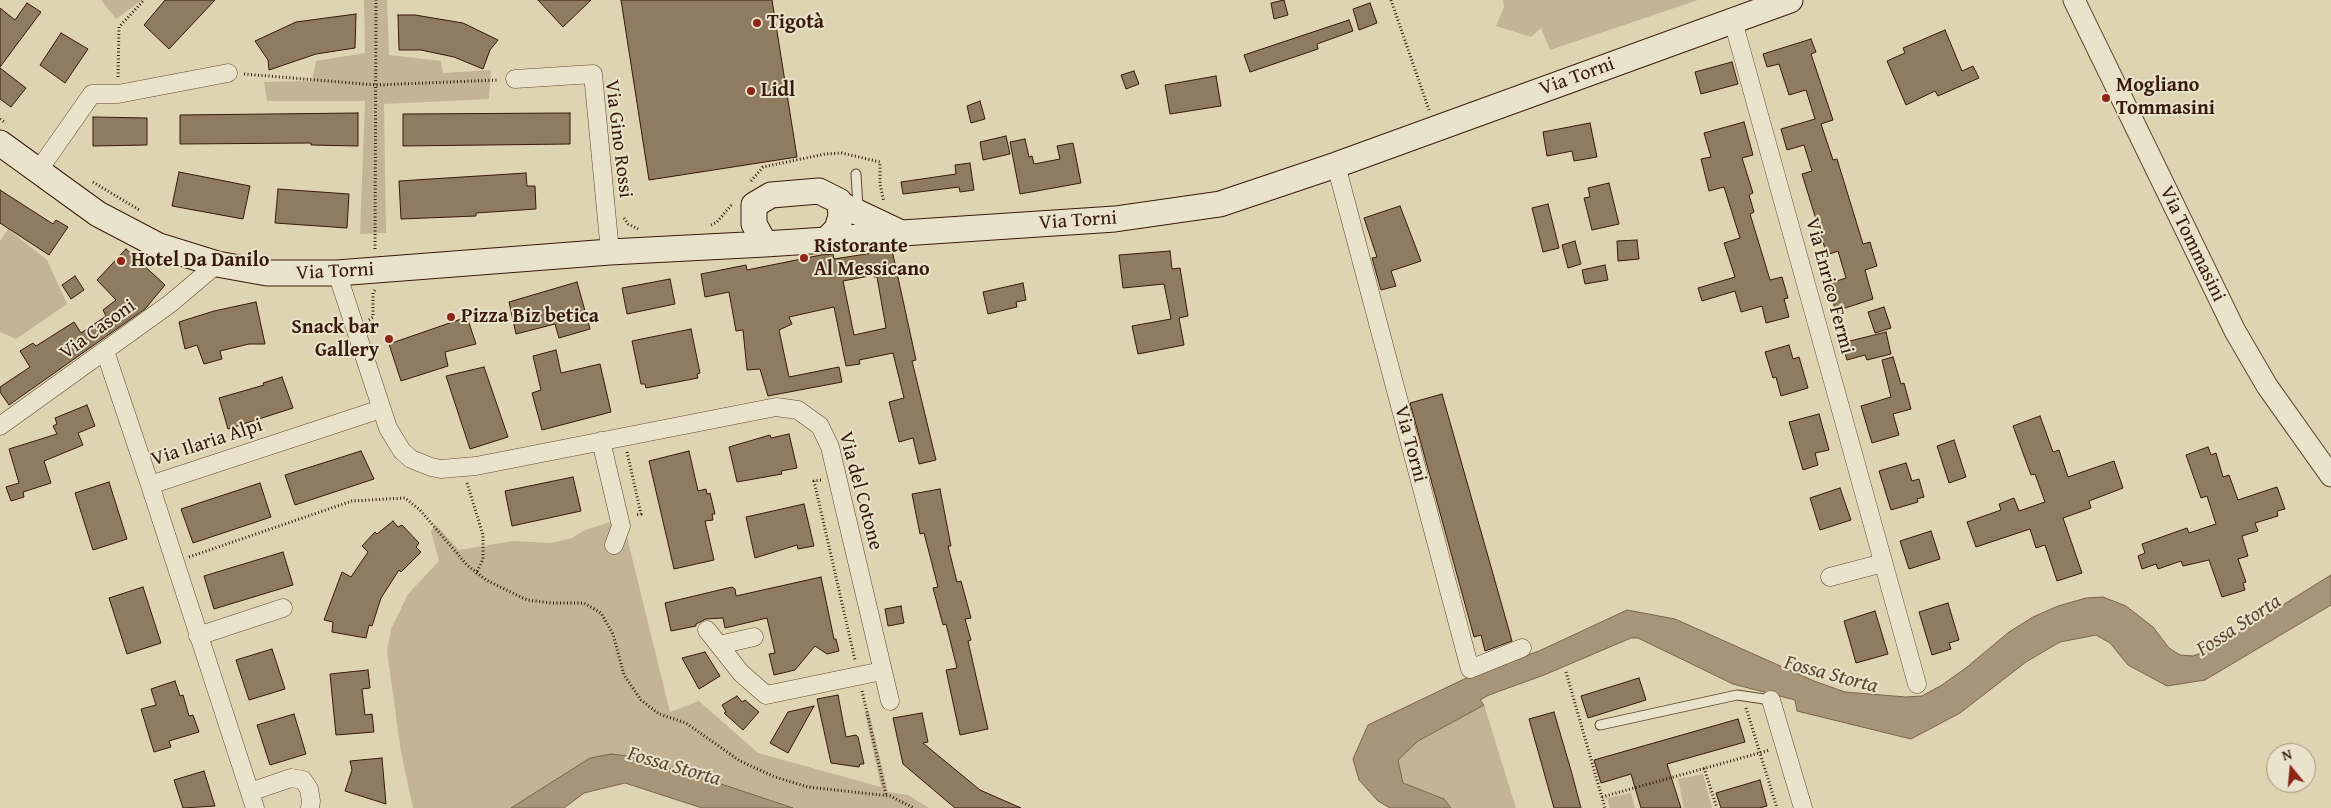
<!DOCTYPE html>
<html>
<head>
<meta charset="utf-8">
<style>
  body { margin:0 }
  #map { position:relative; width:2331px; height:808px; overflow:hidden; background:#dfd4b1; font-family:"Gentium Book Plus",serif }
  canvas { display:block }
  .north { position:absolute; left:2266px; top:743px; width:50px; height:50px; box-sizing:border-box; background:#eae3cc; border:1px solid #a2937e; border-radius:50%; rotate:343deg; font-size:14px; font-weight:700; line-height:20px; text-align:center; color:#371a09 }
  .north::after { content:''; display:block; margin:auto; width:18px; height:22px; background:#8f2418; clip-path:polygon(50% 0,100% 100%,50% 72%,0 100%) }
</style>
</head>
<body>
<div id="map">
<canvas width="2331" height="808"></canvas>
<div class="north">N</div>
</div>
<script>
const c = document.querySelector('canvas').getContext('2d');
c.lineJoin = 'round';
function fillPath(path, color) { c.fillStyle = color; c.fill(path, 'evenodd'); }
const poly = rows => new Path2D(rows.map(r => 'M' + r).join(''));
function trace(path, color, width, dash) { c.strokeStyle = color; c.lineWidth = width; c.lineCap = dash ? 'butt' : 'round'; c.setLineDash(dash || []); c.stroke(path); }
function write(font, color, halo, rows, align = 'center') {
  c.font = font + ' "Gentium Book Plus",serif'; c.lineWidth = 4; c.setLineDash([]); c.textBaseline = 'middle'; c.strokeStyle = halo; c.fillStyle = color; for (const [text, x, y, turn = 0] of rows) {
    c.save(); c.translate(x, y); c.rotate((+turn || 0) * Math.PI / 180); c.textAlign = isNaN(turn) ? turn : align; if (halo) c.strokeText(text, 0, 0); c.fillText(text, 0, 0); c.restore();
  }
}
const green = poly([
  [101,0,142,0,116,19],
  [364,0,387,0,389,55,441,61,443,73,491,70,489,99,384,104,386,233,360,234,365,101,267,101,264,82,312,81,316,61,365,53],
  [1503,0,1698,0,1550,50,1541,28,1531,37,1496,26,1504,7],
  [8,229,47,260,67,304,16,339,0,332,0,241],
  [611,522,626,533,670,712,699,701,758,753,881,787,865,713,869,712,888,792,908,795,929,808,793,808,712,781,627,756,611,754,590,758,511,808,413,808,401,752,387,651,391,629,408,594,439,561,431,531,436,525,459,550,513,541,551,543,572,538,585,530],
  [1484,705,1516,808,1451,808,1444,799,1403,783,1397,760,1418,741],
  [1703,774,1712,808,1684,808,1678,779],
  [1631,793,1635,808,1610,808,1607,798]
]);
const water = poly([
  [2331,575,2331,605,2205,680,2167,686,2128,665,2110,643,2096,635,2060,642,2026,662,1960,713,1911,739,1797,711,1795,700,1733,684,1638,638,1631,638,1544,675,1489,695,1480,700,1484,705,1418,741,1398,760,1403,783,1444,799,1451,808,1390,808,1378,801,1359,780,1353,759,1368,725,1479,672,1539,651,1627,610,1675,619,1814,681,1845,692,1906,697,1922,696,1942,685,1967,667,2009,632,2033,617,2058,606,2086,598,2103,597,2126,606,2153,627,2169,648,2180,655,2193,656,2212,649,2331,575],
  [611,754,627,756,712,781,793,808,702,808,625,783,584,793,564,808,511,808,590,758,611,754]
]);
const building = poly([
  [165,0,215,0,169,49,144,25,165,0],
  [538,0,591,0,563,27,538,0],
  [621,0,772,0,797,157,649,180,621,0],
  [1284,0,1288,15,1274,19,1271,3,1284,0],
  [27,3,41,12,0,67,0,8,15,20,27,3],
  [1370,3,1377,23,1359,30,1353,9,1370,3],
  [356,14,355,48,316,54,269,70,268,60,255,41,296,22,356,14],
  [398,15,415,15,463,23,498,40,490,50,483,69,454,57,421,50,399,50,398,15],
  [1349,20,1353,31,1317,44,1318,49,1250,72,1244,55,1349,20],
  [1945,30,1962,71,1973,66,1979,78,1938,96,1935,91,1906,105,1887,61,1905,53,1903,48,1945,30],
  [61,33,88,49,65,83,40,65,61,33],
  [1811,39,1816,52,1811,54,1833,120,1821,124,1833,160,1837,159,1863,244,1870,242,1877,266,1865,270,1873,299,1836,311,1827,284,1846,278,1838,251,1827,255,1802,174,1812,171,1804,145,1787,150,1781,129,1815,119,1806,90,1789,95,1779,64,1767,67,1763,54,1811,39],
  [1732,62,1738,84,1701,94,1695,72,1732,62],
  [0,68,26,88,11,107,0,99,0,68],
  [1134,71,1139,84,1126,89,1121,75,1134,71],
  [1216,76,1221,106,1170,114,1165,85,1216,76],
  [980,101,985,119,971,123,967,106,980,101],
  [358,113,358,146,311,145,311,143,180,144,180,115,358,113],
  [570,113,570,144,403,146,403,114,570,113],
  [93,117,147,118,147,145,93,146,93,117],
  [1744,122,1753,155,1742,158,1753,193,1749,195,1754,212,1750,214,1770,280,1782,277,1788,298,1784,299,1789,317,1766,323,1762,306,1741,312,1735,291,1702,301,1698,288,1735,277,1724,243,1740,238,1724,187,1709,191,1701,159,1711,157,1704,133,1744,122],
  [1590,123,1597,157,1574,161,1572,151,1547,156,1543,132,1590,123],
  [1006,136,1010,154,983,160,980,142,1006,136],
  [1025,139,1029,157,1032,156,1034,164,1060,159,1057,146,1073,143,1081,183,1020,194,1010,142,1025,139],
  [970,163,974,190,960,192,959,187,903,194,901,182,956,174,955,165,970,163],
  [179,172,250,186,243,219,172,206,179,172],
  [526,173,527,186,535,186,536,209,476,213,476,216,401,219,399,181,526,173],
  [1609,183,1619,224,1592,230,1584,198,1590,197,1588,188,1609,183],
  [278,189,349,194,347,228,275,223,278,189],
  [0,190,53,224,56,220,68,227,49,255,0,223,0,190],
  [1548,204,1559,248,1543,252,1532,208,1548,204],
  [1400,206,1421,261,1391,271,1396,286,1381,290,1372,258,1377,257,1364,218,1400,206],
  [1637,240,1639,259,1618,261,1617,241,1637,240],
  [1575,241,1581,264,1568,268,1562,245,1575,241],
  [126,249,165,285,145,309,9,405,0,392,0,387,30,367,20,351,33,343,36,346,74,322,81,333,106,316,103,310,116,300,97,280,126,249],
  [892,250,916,360,912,361,936,460,919,464,913,438,899,442,889,402,904,398,893,353,859,360,860,364,846,366,834,307,789,317,792,324,779,330,789,377,839,367,842,382,768,396,760,369,747,370,743,330,736,331,729,292,705,297,701,274,746,265,747,270,821,255,833,254,834,259,892,250],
  [874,275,874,277,877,277,886,328,854,335,843,281,874,275],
  [1170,251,1172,269,1180,268,1188,316,1179,318,1184,345,1138,354,1132,326,1171,319,1164,284,1123,288,1119,255,1170,251],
  [1605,265,1608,280,1585,284,1582,270,1605,265],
  [75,276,84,290,71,299,62,285,75,276],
  [670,279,675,304,627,314,622,288,670,279],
  [577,282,590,329,559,338,555,324,516,334,509,302,577,282],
  [1023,283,1026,300,1016,302,1017,307,988,314,983,292,1023,283],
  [256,302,265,344,249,344,220,351,222,359,204,364,197,345,185,349,179,322,214,311,256,302],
  [1884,307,1891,328,1875,333,1868,312,1884,307],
  [467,317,476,344,445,352,448,366,401,381,389,344,467,317],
  [691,329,700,373,697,374,698,378,646,388,645,384,641,384,632,341,691,329],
  [1886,332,1891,354,1867,360,1865,355,1847,360,1842,343,1886,332],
  [1789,345,1793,359,1799,357,1808,388,1781,396,1776,377,1773,378,1765,352,1789,345],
  [556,350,561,373,600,364,611,412,542,430,532,393,541,390,533,356,556,350],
  [1893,357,1901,384,1904,383,1911,409,1893,414,1899,435,1872,443,1861,406,1891,397,1882,360,1893,357],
  [484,367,508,437,470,449,446,376,484,367],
  [282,377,293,408,228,429,219,398,264,385,263,383,282,377],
  [1442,394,1512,641,1485,651,1481,635,1474,637,1410,403,1442,394],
  [87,405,95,426,78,433,83,445,44,461,51,483,23,492,24,497,11,501,6,487,19,483,9,449,57,434,53,426,57,424,55,418,87,405],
  [1819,414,1829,450,1815,453,1818,465,1803,470,1789,422,1819,414],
  [2040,416,2053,452,2059,450,2068,477,2114,461,2123,488,2089,501,2091,508,2063,518,2082,573,2057,581,2045,545,2036,548,2030,529,1976,547,1967,522,2001,510,1999,504,2014,498,2019,511,2045,502,2035,474,2031,475,2013,426,2040,416],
  [789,434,797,468,781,471,782,474,737,482,729,447,770,435,771,438,789,434],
  [1954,440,1966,477,1949,483,1937,446,1954,440],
  [2208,447,2211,455,2216,453,2223,477,2229,475,2238,500,2277,487,2285,509,2277,511,2278,516,2255,523,2258,531,2242,536,2248,556,2238,559,2246,582,2243,583,2245,590,2222,597,2209,560,2183,566,2181,561,2158,569,2156,564,2142,569,2138,556,2145,553,2142,544,2187,528,2189,533,2216,524,2207,496,2201,498,2186,455,2208,447],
  [361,451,374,479,295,505,285,475,361,451],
  [689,451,698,491,706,489,707,494,710,493,715,514,712,514,713,520,705,521,714,560,674,569,649,461,689,451],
  [1906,463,1912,481,1919,479,1924,497,1917,499,1918,502,1891,510,1879,471,1906,463],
  [573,477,581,511,512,526,505,491,573,477],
  [109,482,127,539,93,550,75,493,109,482],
  [260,483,271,517,193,543,181,509,260,483],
  [1840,488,1851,520,1820,530,1810,498,1840,488],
  [940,489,951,546,948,546,957,582,961,581,971,618,965,619,971,640,968,641,988,729,960,735,946,670,957,668,946,624,943,625,933,588,938,587,924,533,920,534,912,494,940,489],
  [804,504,814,546,798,549,797,545,755,558,746,517,804,504],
  [393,521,398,527,402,525,419,543,416,547,421,552,401,572,399,570,381,598,372,626,369,625,366,638,332,632,333,622,324,620,342,572,351,577,368,552,362,546,375,532,377,534,393,521],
  [1931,531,1940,559,1909,569,1900,541,1931,531],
  [283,552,293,585,214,609,204,576,283,552],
  [821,577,834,639,836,639,839,651,827,654,815,646,795,670,774,675,769,654,775,653,767,618,725,628,723,618,706,619,696,624,696,626,671,631,665,603,732,587,735,589,736,596,821,577],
  [143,587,161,643,127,654,109,598,143,587],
  [1948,603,1959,640,1949,643,1951,649,1932,655,1919,612,1948,603],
  [901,606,904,623,888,626,885,609,901,606],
  [1875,611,1888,654,1856,663,1844,621,1875,611],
  [272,649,285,689,249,700,236,660,272,649],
  [705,652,720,676,699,689,682,658,705,652],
  [368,670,370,688,362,689,365,715,372,714,374,732,336,735,330,674,368,670],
  [1639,678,1646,700,1588,718,1581,696,1639,678],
  [175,681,180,696,183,695,189,716,193,715,199,732,169,741,171,747,154,752,141,709,156,705,151,689,175,681],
  [838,695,846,737,856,735,858,737,864,764,860,764,859,767,831,763,817,699,838,695],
  [737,696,742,702,745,700,759,712,743,730,724,713,726,712,722,705,737,696],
  [814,706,788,753,770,743,788,712,814,706],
  [1554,712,1572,774,1581,808,1554,808,1529,719,1554,712],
  [922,713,928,742,923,743,980,790,1021,808,955,808,903,764,893,718,922,713],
  [294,714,306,754,270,765,257,725,294,714],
  [1738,719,1745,742,1667,764,1681,808,1641,808,1631,774,1601,783,1594,760,1738,719],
  [382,758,386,804,345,791,352,770,350,761,382,758],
  [204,771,215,806,183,808,174,780,204,771],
  [1760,780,1767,806,1759,808,1721,808,1716,793,1760,780]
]);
const path = poly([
  [1391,0,1429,110],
  [244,74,376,85,499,80],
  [118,77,119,27,144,0],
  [0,119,6,123],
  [751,181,763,167,825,154,842,153,880,162,880,184,884,202],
  [93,182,141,211],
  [624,218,628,224,638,229],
  [711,225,717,222,733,203],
  [375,249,376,0],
  [369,320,373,317,373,293,375,290],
  [627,452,641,514,636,515],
  [821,480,814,481,855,660],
  [467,483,483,535,483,559,476,574],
  [189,557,352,501,405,498,420,510,467,565,486,580,527,600,551,603,584,603,601,613,613,634,624,675,641,700,659,714,686,723,740,761,775,777,808,787,890,796,914,808],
  [1566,672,1605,808],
  [862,691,886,795],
  [1746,708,1777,808],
  [1704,768,1717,808],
  [1602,797,1770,750]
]);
const service = poly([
  [856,174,858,208],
  [1600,725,1737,695,1771,700]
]);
const minor = poly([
  [1733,21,1917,684],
  [515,79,593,74,610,252],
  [1336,165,1470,669,1522,648],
  [38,171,92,94,118,94,228,73],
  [337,273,388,428,402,451,411,459,431,467,441,469,476,466,776,407,798,410,820,426,830,447,890,701],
  [105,351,150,485,381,409],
  [0,426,171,303,217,264],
  [601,441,621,526,614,545],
  [150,485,255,808],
  [1830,577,1883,563],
  [707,630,741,673,766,695,882,671],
  [198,636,283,608],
  [719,645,754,637],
  [1771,700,1803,808],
  [250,792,291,778,303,780,309,789,311,801,310,808]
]);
const tertiary = poly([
  [2074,0,2235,331,2267,386,2331,476]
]);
const secondary = poly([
  [0,143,98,214,159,246,217,264,267,273,337,273,610,252,765,244],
  [819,191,839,201,840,204,841,216,837,229,826,240,765,244,754,224,754,205,771,195,819,191],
  [840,204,899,232],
  [826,240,902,233,1115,219,1220,204,1336,165,1790,0]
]);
const markers = [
  [757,23,5,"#8f2418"],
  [751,91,5,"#8f2418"],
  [2106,98,5,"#8f2418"],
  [804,258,5,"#8f2418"],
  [121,261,5,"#8f2418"],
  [451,317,5,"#8f2418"],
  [389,339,5,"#8f2418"]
];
const poiNames = [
  ["Tigotà",767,23],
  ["Mogliano",2116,86],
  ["Tommasini",2116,109],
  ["Lidl",761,91],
  ["Ristorante",814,247],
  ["Al Messicano",814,270],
  ["Hotel Da Danilo",131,261],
  ["Pizza Biz betica",461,317],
  ["Snack bar",379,328,"right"],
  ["Gallery",379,351,"right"]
];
const streetNames = [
  ["Via Torni",1577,77,-20],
  ["Via Gino Rossi",618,139,83],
  ["Via Torni",1078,221,-4],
  ["Via Tommasini",2192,244,64],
  ["Via Torni",335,272,-3],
  ["Via Enrico Fermi",1829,286,75],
  ["Via Casoni",98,330,-36],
  ["Via Ilaria Alpi",207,443,-18],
  ["Via Torni",1410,444,75],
  ["Via del Cotone",860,491,75]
];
const waterNames = [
  ["Fossa Storta",2239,626,-33],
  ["Fossa Storta",1831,675,15],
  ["Fossa Storta",674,767,16]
];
fillPath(green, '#c2b494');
fillPath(water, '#a69578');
trace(water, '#7a644c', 1);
fillPath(building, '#8e7b60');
trace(building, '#371a09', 1);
trace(service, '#614833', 11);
trace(minor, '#614833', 19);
trace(tertiary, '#614833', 23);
trace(secondary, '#371a09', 27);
trace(path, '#371a09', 3, [1, 2.5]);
trace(service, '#eae3cc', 9);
trace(minor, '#eae3cc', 18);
trace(tertiary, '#eae3cc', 21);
trace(secondary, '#eae3cc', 25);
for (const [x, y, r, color] of markers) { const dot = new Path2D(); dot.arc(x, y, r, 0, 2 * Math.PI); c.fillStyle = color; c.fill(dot); trace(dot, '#eae3cc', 2); }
write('bold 20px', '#371a09', '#eae3cc', poiNames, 'left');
write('20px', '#371a09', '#eae3cc', streetNames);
write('italic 21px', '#5e4530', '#eae3cc', waterNames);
</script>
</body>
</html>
